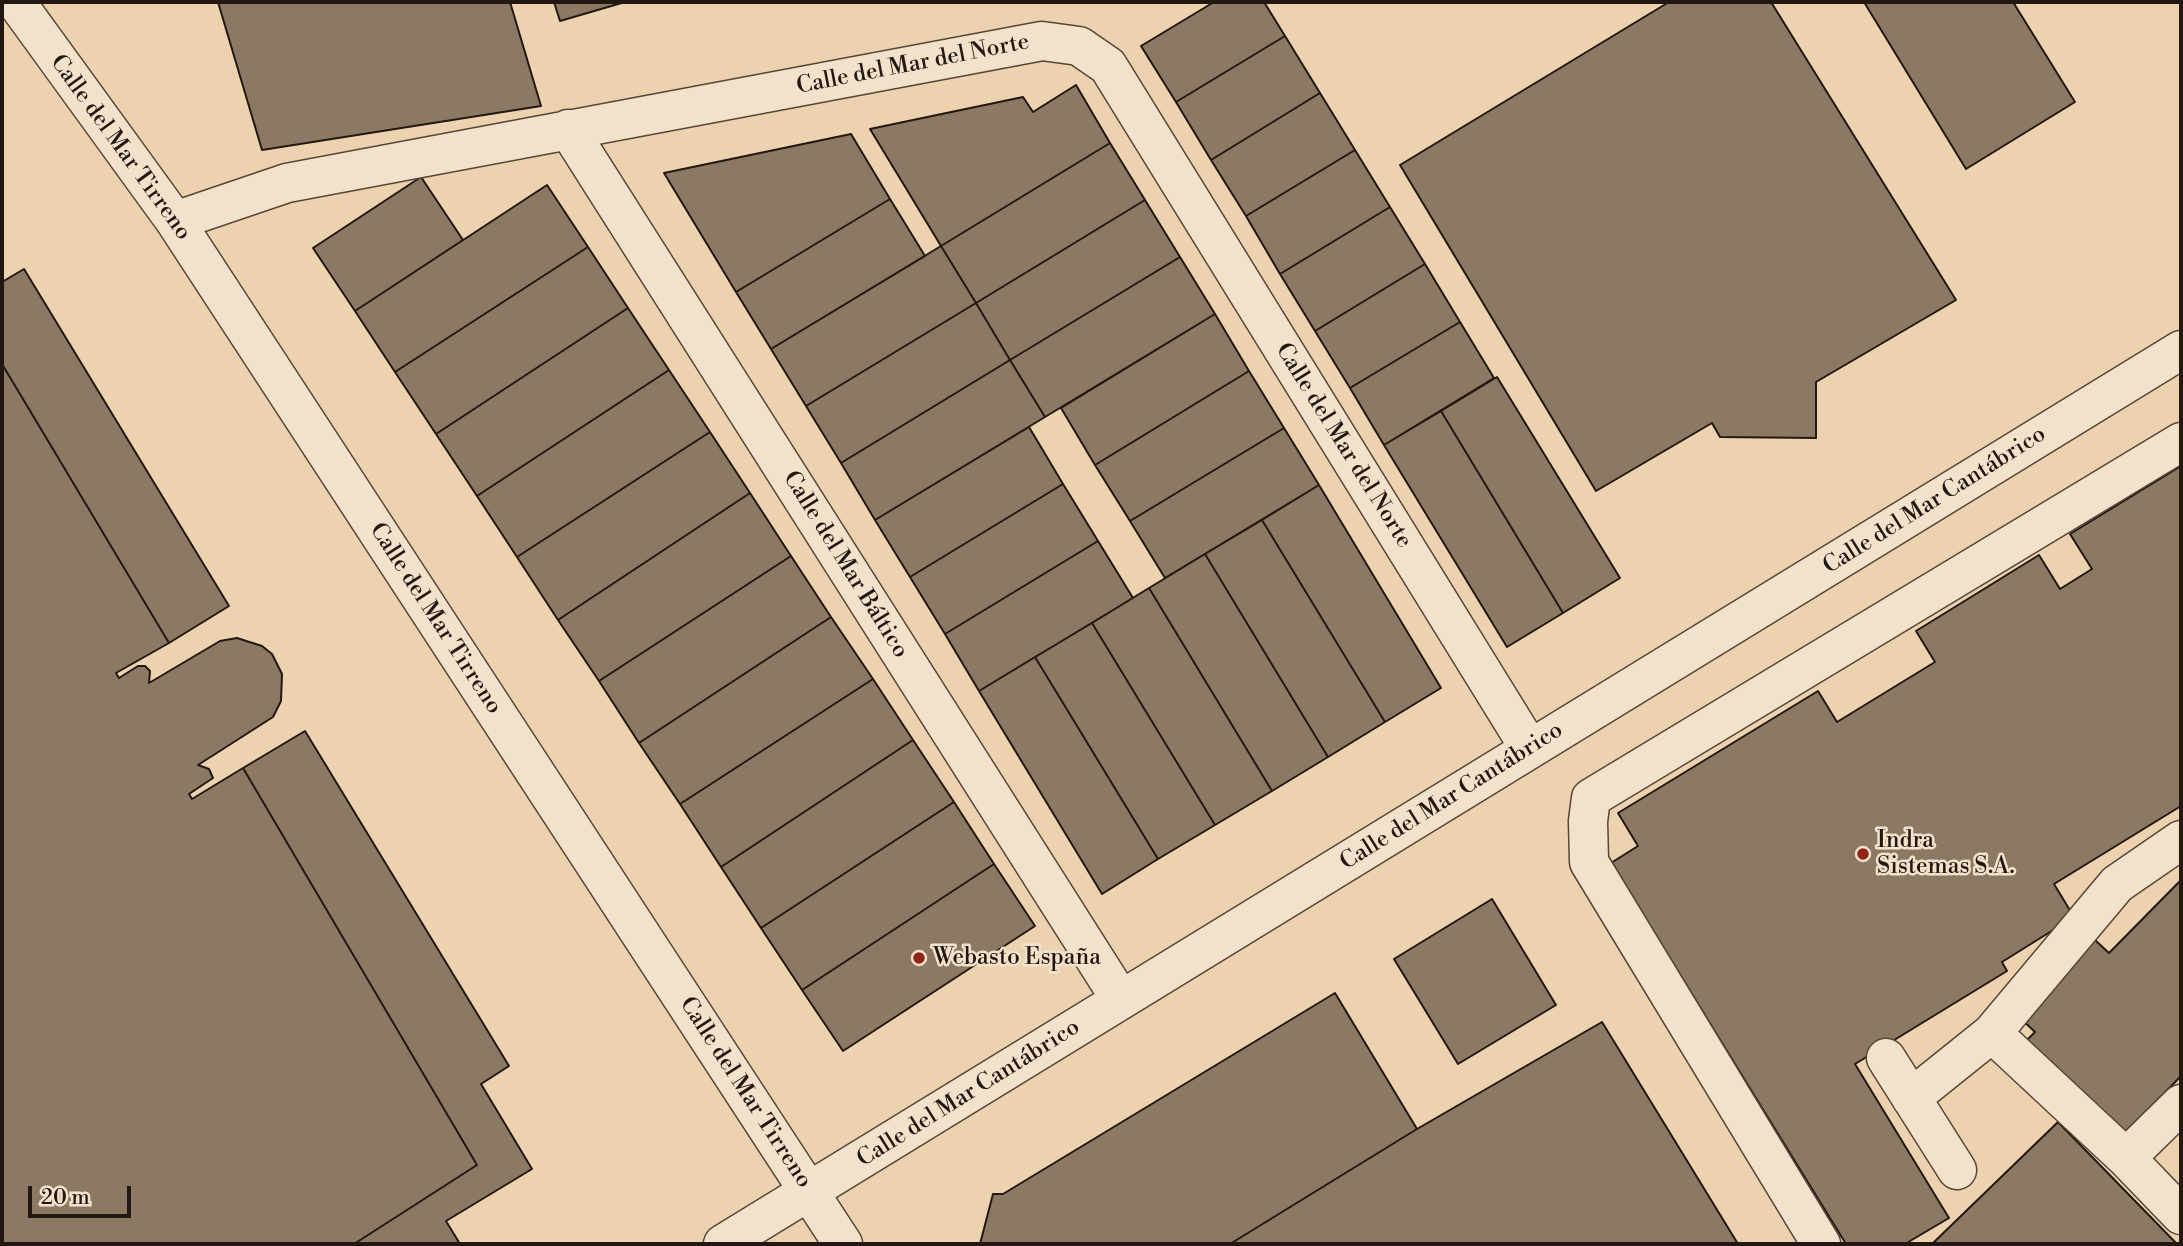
<!DOCTYPE html>
<html>
<head>
<meta charset="utf-8">
<style>
  body { margin:0 }
  #map { position:relative; width:2183px; height:1246px; overflow:hidden; background:#edd2af; font-family:"Libre Bodoni",serif }
  canvas { display:block }
  .frame { position:absolute; inset:0; border:4px solid #221811; pointer-events:none }
  .scale { position:absolute; left:28px; top:1186px; width:103px; height:32px; box-sizing:border-box; border:4px solid #221811; border-top:0; padding-left:9px; font-size:21px; line-height:24px; white-space:nowrap; color:#221811; -webkit-text-stroke:5px #f3e2cb; paint-order:stroke }
</style>
</head>
<body>
<div id="map">
<canvas width="2183" height="1246"></canvas>
<div class="frame"></div>
<div class="scale">20 m</div>
</div>
<script>
const c = document.querySelector('canvas').getContext('2d');
c.lineJoin = 'round';
function fillPath(path, color) { c.fillStyle = color; c.fill(path, 'evenodd'); }
const poly = rows => new Path2D(rows.map(r => 'M' + r).join(''));
function trace(path, color, width, dash) { c.strokeStyle = color; c.lineWidth = width; c.lineCap = dash ? 'butt' : 'round'; c.setLineDash(dash || []); c.stroke(path); }
function write(font, color, halo, rows, align = 'center') {
  c.font = font + ' "Libre Bodoni",serif'; c.lineWidth = 5; c.setLineDash([]); c.textBaseline = 'middle'; c.strokeStyle = halo; c.fillStyle = color; for (const [text, x, y, turn = 0] of rows) {
    c.save(); c.translate(x, y); c.rotate((+turn || 0) * Math.PI / 180); c.textAlign = isNaN(turn) ? turn : align; if (halo) c.strokeText(text, 0, 0); c.fillText(text, 0, 0); c.restore();
  }
}
const building = poly([
  [218,2,510,2,541,106,262,150,218,2],
  [554,2,625,2,560,21,554,2],
  [1214,2,1264,2,1285,36,1176,102,1141,46,1214,2],
  [1669,2,1771,2,1956,300,1816,382,1816,438,1720,437,1712,423,1596,491,1400,165,1669,2],
  [1864,2,2013,2,2075,102,1966,169,1864,2],
  [1285,36,1320,93,1211,160,1176,102,1285,36],
  [1076,85,1110,143,941,246,870,129,1023,97,1033,112,1076,85],
  [1320,93,1355,150,1246,216,1211,160,1320,93],
  [851,134,890,199,736,292,664,173,851,134],
  [1110,143,1145,200,976,303,941,246,1110,143],
  [1355,150,1390,207,1280,274,1246,216,1355,150],
  [421,177,463,240,355,311,313,248,421,177],
  [547,185,588,247,395,372,355,311,547,185],
  [890,199,925,256,771,349,736,292,890,199],
  [1145,200,1180,257,1010,360,976,303,1145,200],
  [1390,207,1425,264,1315,331,1280,274,1390,207],
  [941,246,976,303,806,406,771,349,941,246],
  [588,247,628,308,436,434,395,372,588,247],
  [1180,257,1215,314,1045,417,1010,360,1180,257],
  [1425,264,1460,322,1350,388,1315,331,1425,264],
  [24,269,229,606,169,643,2,364,2,282,24,269],
  [976,303,1010,360,841,463,806,406,976,303],
  [628,308,669,370,477,496,436,434,628,308],
  [1215,314,1249,371,1095,465,1061,408,1215,314],
  [1460,322,1494,378,1384,445,1350,388,1460,322],
  [1010,360,1045,417,875,520,841,463,1010,360],
  [2,364,169,643,116,673,119,678,138,666,145,666,150,671,149,683,220,641,237,638,262,646,272,654,282,674,281,701,273,717,198,765,209,769,213,778,189,794,192,799,243,768,477,1165,354,1244,2,1244,2,364],
  [669,370,710,432,517,557,477,496,669,370],
  [1249,371,1284,428,1130,521,1095,465,1249,371],
  [1497,377,1620,578,1563,613,1441,411,1497,377],
  [1441,411,1563,613,1507,647,1384,445,1441,411],
  [1029,427,1063,484,910,577,875,520,1029,427],
  [1284,428,1319,485,1165,578,1130,521,1284,428],
  [710,432,750,493,558,620,517,557,710,432],
  [2181,466,2181,806,2054,884,2074,917,2002,962,2007,971,1855,1064,1949,1218,1905,1244,1846,1244,1611,863,1638,846,1618,813,1818,691,1837,722,1935,662,1916,631,2039,555,2060,589,2092,569,2070,534,2181,466],
  [1063,484,1098,541,945,634,910,577,1063,484],
  [1319,485,1441,688,1385,722,1262,520,1319,485],
  [750,493,791,556,599,681,558,620,750,493],
  [1262,520,1385,722,1328,757,1205,554,1262,520],
  [1098,541,1133,598,979,691,945,634,1098,541],
  [1205,554,1328,757,1272,791,1149,588,1205,554],
  [791,556,831,617,639,743,599,681,791,556],
  [1149,588,1272,791,1215,825,1092,623,1149,588],
  [831,617,873,679,680,804,639,743,831,617],
  [1092,623,1215,825,1158,859,1035,657,1092,623],
  [1035,657,1158,859,1102,894,979,691,1035,657],
  [873,679,913,740,721,867,680,804,873,679],
  [305,731,509,1066,481,1084,532,1169,446,1221,460,1244,354,1244,477,1165,243,768,305,731],
  [913,740,954,802,761,928,721,867,913,740],
  [954,802,994,864,802,990,761,928,954,802],
  [994,864,1035,926,843,1051,802,990,994,864],
  [2181,880,2181,1076,2121,1138,2024,1043,2035,1032,2019,1017,2095,940,2109,953,2181,880],
  [1492,899,1556,1005,1458,1064,1394,959,1492,899],
  [1335,993,1417,1129,1230,1244,980,1244,993,1194,1003,1194,1335,993],
  [1602,1022,1738,1244,1230,1244,1417,1129,1602,1022],
  [2058,1122,2177,1244,1932,1244,2058,1122]
]);
const minor = poly([
  [16,2,175,221,843,1244],
  [568,129,1121,1000],
  [175,221,287,183,1042,41,1079,46,1108,66,1530,749],
  [1886,1058,1957,1170],
  [1911,1098,1992,1033],
  [2181,1104,2126,1158,2181,1215],
  [2126,1158,1992,1033,2117,884,2181,840],
  [723,1244,2181,350],
  [1821,1244,1589,862,1588,821,1591,798,2181,442]
]);
const markers = [
  [1863,854,7,"#8f2418"],
  [919,958,7,"#8f2418"]
];
const streetNames = [
  ["Calle del Mar del Norte",913,65,-11],
  ["Calle del Mar Tirreno",120,148,54],
  ["Calle del Mar del Norte",1343,446,58],
  ["Calle del Mar Cantábrico",1935,501,-32],
  ["Calle del Mar Báltico",845,565,58],
  ["Calle del Mar Tirreno",435,619,57],
  ["Calle del Mar Cantábrico",1452,797,-32],
  ["Calle del Mar Tirreno",745,1093,57],
  ["Calle del Mar Cantábrico",969,1094,-32]
];
const poiNames = [
  ["Indra",1877,841],
  ["Sistemas S.A.",1877,867],
  ["Webasto España",933,958]
];
fillPath(building, '#8c7963');
trace(building, '#221811', 2);
trace(minor, '#554638', 41);
trace(minor, '#f3e2cb', 38);
for (const [x, y, r, color] of markers) { const dot = new Path2D(); dot.arc(x, y, r, 0, 2 * Math.PI); c.fillStyle = color; c.fill(dot); trace(dot, '#f3e2cb', 2.5); }
write('23px', '#221811', '#f3e2cb', streetNames);
write('23px', '#221811', '#f3e2cb', poiNames, 'left');
</script>
</body>
</html>
